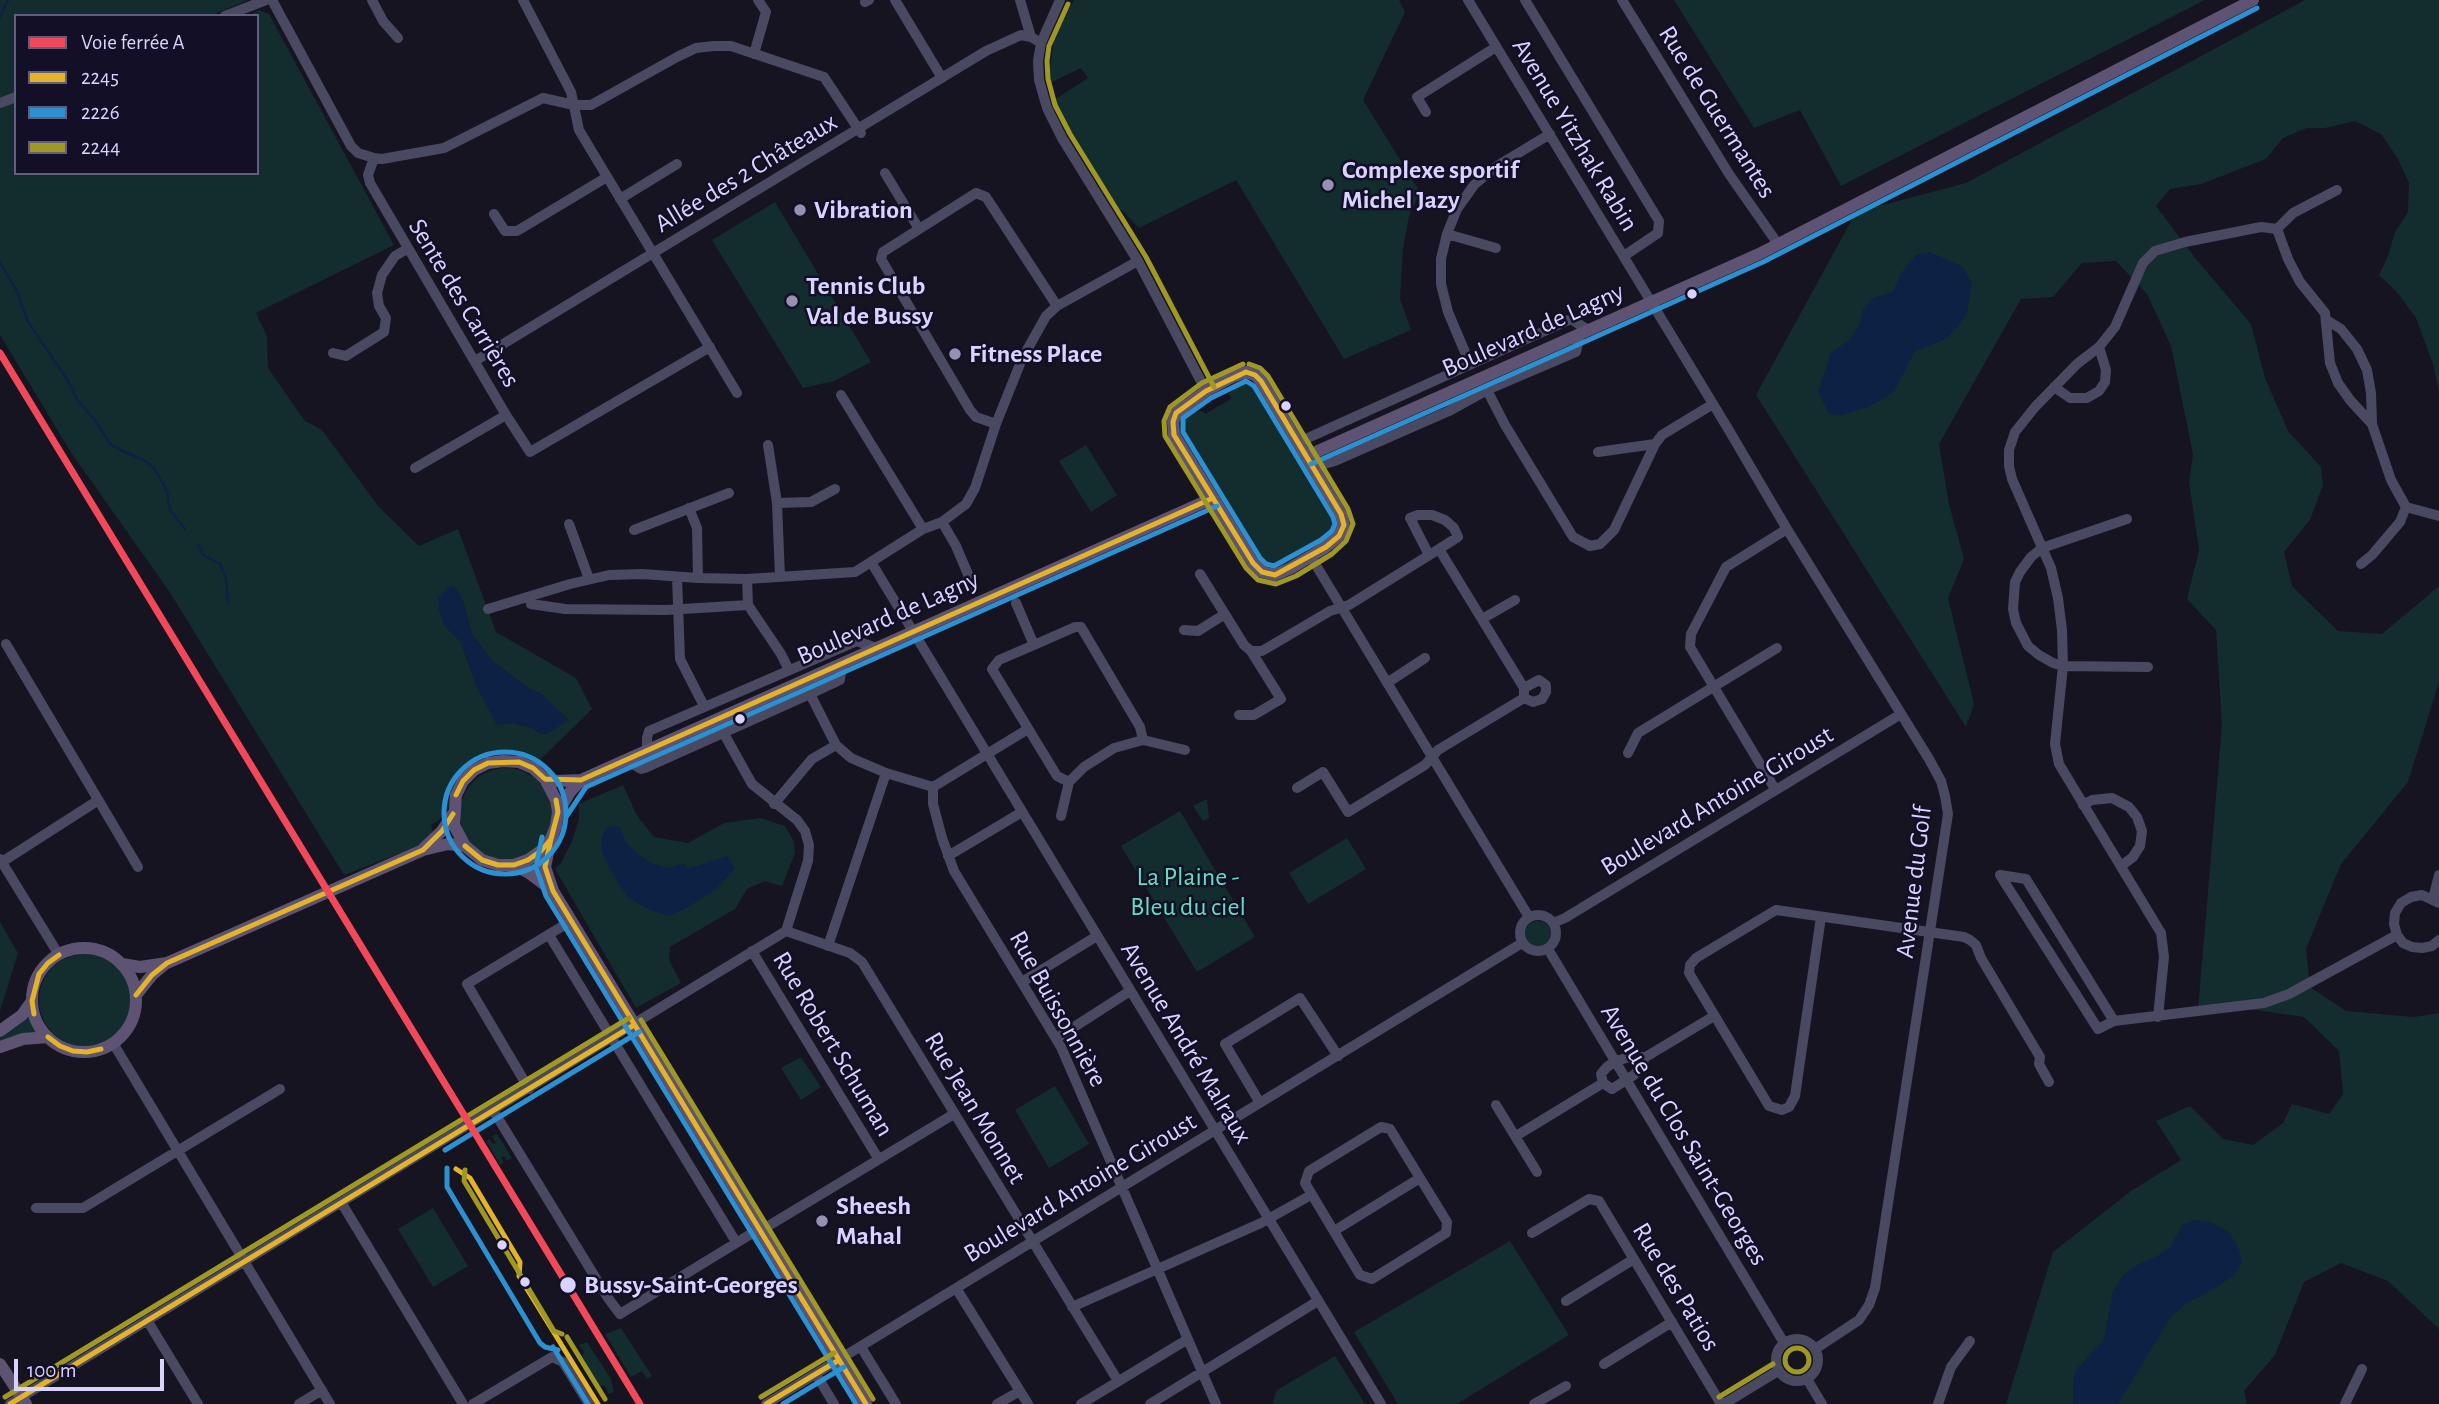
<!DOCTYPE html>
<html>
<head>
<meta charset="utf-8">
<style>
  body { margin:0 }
  #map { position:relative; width:2439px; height:1404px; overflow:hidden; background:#161421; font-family:"Alegreya Sans",sans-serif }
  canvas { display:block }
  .legend { position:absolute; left:14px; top:14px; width:245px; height:161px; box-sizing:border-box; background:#130f26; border:2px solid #625e7d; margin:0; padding:9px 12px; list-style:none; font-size:21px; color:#d9d4ff }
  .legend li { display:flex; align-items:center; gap:14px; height:35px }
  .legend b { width:35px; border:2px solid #625e7d }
  .scale { position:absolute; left:14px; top:1359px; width:150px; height:32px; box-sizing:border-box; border:4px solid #d9d4ff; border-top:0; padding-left:9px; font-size:21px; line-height:24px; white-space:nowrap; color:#d9d4ff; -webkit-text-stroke:5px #130f26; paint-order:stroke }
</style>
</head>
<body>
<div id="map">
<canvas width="2439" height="1404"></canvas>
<ul class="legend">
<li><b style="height:9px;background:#f2495a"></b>Voie ferrée A</li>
<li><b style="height:9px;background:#e3b32a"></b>2245</li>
<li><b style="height:9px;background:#2d90d0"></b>2226</li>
<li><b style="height:9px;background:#9f9825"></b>2244</li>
</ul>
<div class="scale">100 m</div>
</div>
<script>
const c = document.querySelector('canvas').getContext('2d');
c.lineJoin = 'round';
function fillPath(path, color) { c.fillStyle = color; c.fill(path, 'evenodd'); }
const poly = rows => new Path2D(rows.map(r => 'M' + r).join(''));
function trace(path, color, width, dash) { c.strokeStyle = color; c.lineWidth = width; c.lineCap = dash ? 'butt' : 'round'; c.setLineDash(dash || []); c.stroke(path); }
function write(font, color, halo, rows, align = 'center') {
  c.font = font + ' "Alegreya Sans",sans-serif'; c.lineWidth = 5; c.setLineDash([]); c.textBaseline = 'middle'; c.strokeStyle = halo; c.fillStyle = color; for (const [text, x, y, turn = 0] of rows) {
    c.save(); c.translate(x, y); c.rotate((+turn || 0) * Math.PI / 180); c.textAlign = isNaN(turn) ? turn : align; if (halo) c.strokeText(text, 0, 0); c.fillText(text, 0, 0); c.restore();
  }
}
const green = poly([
  [0,0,248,0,210,16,16,16,16,173,257,173,257,16,248,16,259,10,269,14,394,245,256,313,267,336,268,368,305,421,322,430,379,507,419,546,458,529,496,632,576,678,592,709,537,763,521,756,503,755,487,757,471,766,452,803,439,820,431,825,435,840,344,875,169,591,72,454,0,335],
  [463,601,472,634,491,660,529,689,540,693,568,720,540,734,531,727,512,723,492,714,477,687,461,642,444,625],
  [1074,0,1399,0,1405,12,1363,100,1420,192,1409,216,1403,248,1400,299,1411,330,1344,359,1236,180,1139,228,1124,212,1113,206,1061,123,1054,100,1088,78,1081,68,1048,84,1054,39],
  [1674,0,2205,0,1841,186,1800,110,1754,128],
  [2305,0,2439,0,2439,392,2433,364,2416,318,2396,291,2379,275,2388,256,2395,232,2408,212,2409,183,2398,159,2381,134,2355,121,2325,128,2307,128,2283,138,2266,159,2201,184,2170,189,2156,206,2196,259,2251,324,2265,378,2288,431,2321,467,2323,485,2310,520,2284,552,2292,586,2338,631,2382,634,2439,586,2439,682,2408,782,2341,864,2306,949,2310,987,2346,1011,2414,1017,2439,1013,2439,1329,2388,1281,2341,1263,2304,1282,2275,1355,2244,1391,2247,1404,2006,1404,2053,1252,2131,1191,2181,1160,2156,1121,2190,1106,2223,1139,2253,1145,2283,1123,2292,1104,2329,1114,2343,1094,2339,1051,2304,1017,2235,1007,2198,1010,2222,725,2216,630,2187,599,2199,550,2189,482,2193,454,2171,346,2147,294,2116,261,2082,263,2053,297,2021,299,1939,444,1949,504,1964,559,1948,598,1974,704,1966,727,1756,395,1856,212,1966,183],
  [775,202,871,362,834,381,803,388,712,240],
  [1241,379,1250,381,1261,388,1337,514,1339,525,1333,536,1280,569,1270,570,1262,566,1255,558,1179,434,1178,424,1180,414,1185,408,1190,412,1203,411,1205,414,1231,399,1229,394,1233,390,1233,380],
  [1086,445,1117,495,1091,512,1059,461],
  '460 814a46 46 0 1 1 92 0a46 46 0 1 1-92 0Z',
  [623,785,636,814,654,837,688,843,724,823,760,818,785,826,794,842,795,853,782,886,765,881,747,889,735,909,670,947,669,960,681,983,636,1008,555,869,561,863,572,841,579,819,579,804],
  [1207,799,1209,818,1203,821,1193,806],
  [1180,811,1255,937,1197,972,1121,846],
  [1347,838,1366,869,1308,904,1289,873],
  '1525 934a13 13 0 1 1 26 0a13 13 0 1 1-26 0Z',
  [0,922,18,953,0,1011],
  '39 1000a46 46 0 1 1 92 0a46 46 0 1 1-92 0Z',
  [28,1012,38,1033,0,1042,0,1034],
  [801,1057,821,1087,801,1100,781,1068],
  [1055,1086,1089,1144,1049,1168,1015,1110],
  [497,1134,512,1158,507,1161,504,1156,501,1158,504,1162,500,1165,486,1141,489,1139,493,1144,496,1143,492,1136],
  [433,1208,468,1266,433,1287,398,1229],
  [1510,1241,1569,1335,1457,1404,1398,1404,1354,1332],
  [621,1328,652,1376,647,1379,642,1371,631,1377,605,1334],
  [587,1342,611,1379,614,1392,609,1394,604,1385,599,1387,584,1362,585,1361,582,1355,584,1352,579,1345],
  [1335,1356,1365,1404,1274,1404,1273,1401,1277,1390]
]);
const water = poly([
  [1930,252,1963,267,1972,284,1967,312,1959,325,1946,339,1915,351,1895,390,1885,398,1868,407,1842,415,1829,414,1818,391,1831,353,1850,339,1859,326,1863,310,1873,298,1893,292,1900,275,1908,264,1916,255],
  [450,586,457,588,463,601,472,634,491,660,529,689,540,693,568,720,548,734,540,734,531,727,523,725,512,723,497,725,477,687,461,642,444,625,439,610,438,598],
  [619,826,626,842,636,853,653,864,668,868,684,864,687,869,727,856,735,869,715,890,686,908,669,916,648,909,628,897,613,875,602,852,601,839,606,828],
  [2196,1220,2213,1223,2228,1232,2238,1246,2242,1263,2234,1275,2217,1287,2185,1304,2170,1318,2118,1404,2073,1404,2073,1385,2076,1370,2104,1340,2113,1290,2123,1275,2139,1264,2159,1255,2170,1247,2182,1225]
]);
const stream = poly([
  [0,17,8,0],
  [0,263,16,289,28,322,69,382,77,399,97,423,111,445,145,461,154,468,167,491,170,510,185,529],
  [199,546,203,555,220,564,226,578,228,604]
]);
const minor = poly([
  [272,0,351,146,358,153,374,158,382,159,444,148,543,98,574,105,591,105,677,57,696,48,714,46,731,46,824,77,861,133],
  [372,0,383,21,398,38],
  [523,0,571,92,579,130,737,393],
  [895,0,942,78],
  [1020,0,1031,37],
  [1060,0,1041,43,1038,61,1039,80,1047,108,1062,138,1138,261,1206,391],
  [1468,0,1727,427,1787,529,1929,759,1941,781,1945,796,1948,814,1875,1288,1869,1305,1859,1320,1815,1349],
  [1525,0,1659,221,1658,233,1624,256],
  [1622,0,1729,174,1778,244],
  [865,2,869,0],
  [225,16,266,0],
  [754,54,766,12,758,0],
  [0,103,16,97],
  [1426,112,1417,97,1496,47],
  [374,158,368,175,370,183,506,415,530,452,710,347],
  [885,173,919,229],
  [620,199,677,164],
  [494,214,505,231,517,231,607,177],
  [2277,229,2288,259,2300,282,2325,313,2330,363,2338,383,2350,400,2372,424,2391,480,2406,507,2439,516],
  [2277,229,2293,213,2337,190],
  [1447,234,1496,248],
  [2328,321,2341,329,2357,349,2367,370,2371,393,2372,424],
  [333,353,346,356,384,332,386,318,379,306,377,293,382,275,395,256,407,249],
  [475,361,986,51,1021,35,1031,37,1041,43],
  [1470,364,1448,312,1441,284,1441,259,1447,234,1457,209,1474,185,1497,166,1550,134],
  [2054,387,2070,398,2087,398,2099,391,2105,382,2106,370,2099,347],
  [1487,390,1505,425,1573,537,1590,546,1600,544,1614,530,1655,444,1662,435,1713,404],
  [841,395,923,529],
  [996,424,976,417,970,410,881,259,883,252,976,193,986,197,1057,306],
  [1299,442,1571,319,1588,330],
  [768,445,777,503,780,577],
  [1598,452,1655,444],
  [1314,467,1335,461,1449,411,1487,390,1576,352,1580,334],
  [415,468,506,415],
  [777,503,811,502,835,489],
  [689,508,697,528,698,578],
  [2127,519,2042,548,2031,557,2020,572,2015,582,2013,609,2016,623,2028,646,2039,655,2053,663,2063,666,2148,667],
  [942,522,956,546,973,586],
  [569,524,589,579],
  [634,530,729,493],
  [1429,555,1410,518,1418,515,1432,515,1445,520,1454,528,1458,537,1439,549],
  [1311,557,1529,917],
  [871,562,1381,1404],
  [2361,564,2372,555,2400,522,2406,507],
  [1200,574,1244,645,1251,651,1262,651,1330,611,1349,605,1439,549,1524,688,1524,698,1438,750,1425,765,1348,812,1323,772,1297,788],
  [677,577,680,659,704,706],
  [747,579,748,605,781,654,789,670],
  [530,597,531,604,565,609,666,610,748,605],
  [1016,603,1034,645,1075,627,1081,627,1140,727,1143,740,1114,748,1084,767,1069,782,1057,776,992,669,999,660,1034,645],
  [488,609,570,584,609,575,642,574,698,578,747,579,855,572,923,529,942,522,966,504,975,488,996,424,1022,359,1046,316,1057,306,1138,261],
  [1482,619,1515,600],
  [1184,630,1198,631,1225,614],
  [6,644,138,867],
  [1387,683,1425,658],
  [1524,688,1539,680,1546,685,1546,692,1542,699,1533,702,1524,698],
  [810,694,836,745,851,758,886,773,933,787],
  [1239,715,1254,715,1281,699,1251,651],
  [1143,740,1185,750],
  [647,751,647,738,649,731,857,641,876,648],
  [1628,753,1638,733,1777,648],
  [626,760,641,769,645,768,810,694,840,680,842,663],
  [933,787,933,804,942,838,954,871,1061,1047,1216,1404],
  [933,787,1028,729],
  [1775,789,1690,647,1691,634,1726,567,1787,529],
  [774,804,812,759,836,745],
  [2083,805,2092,800,2112,798,2129,807,2137,817,2142,831,2140,846,2133,857,2121,866],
  [1061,816,1069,782],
  [948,856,1022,812],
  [0,859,59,955],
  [2,862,97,801],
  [2000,875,2026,879,2114,1021,2098,1029,2000,875],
  [2433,899,2439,875],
  [2439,903,2422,895,2411,897,2401,903,2395,913,2394,924,2397,935,2403,943,2412,947,2422,948,2432,946,2439,940],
  '1520 933a18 18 0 1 1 36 0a18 18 0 1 1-36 0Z',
  [1821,917,1795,1096,1789,1107,1782,1110,1769,1106,1689,973,1690,965,1696,958,1776,910,1964,937,1970,940,1976,945,1981,958,2040,1057,2039,1064,2049,1082],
  [1553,923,1565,918,1901,714],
  [786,931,850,953,862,962,1118,1381],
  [549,935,736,1242],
  [828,946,886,773],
  [1548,949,1784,1343],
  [752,951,878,1158],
  [1022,982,1097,936],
  [2158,1017,2164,957,2161,933,2059,764,2055,744,2063,666,2062,630,2058,598,2051,568,2012,479,2009,466,2009,450,2015,432,2035,407,2077,364,2099,347,2115,327,2143,263,2155,251,2185,242,2261,227,2277,229],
  [2114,1021,2264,1003,2289,994,2397,935],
  [1057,1038,1130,991],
  [113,1043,330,1404],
  [1636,1055,1644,1058,1643,1065,1634,1075,1612,1089,1603,1083,1601,1074,1607,1067,1616,1061,1636,1055],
  [1644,1058,1714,1016],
  [529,1089,467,984,571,921],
  [1260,1103,1225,1044,1300,998,1338,1056],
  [1496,1105,1537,1172],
  [493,1110,608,1298,620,1314,759,1229],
  [1381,1127,1390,1129,1447,1222,1446,1233,1372,1279,1360,1275,1305,1183,1309,1171,1381,1127],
  [1516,1136,1603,1083],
  [341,1202,463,1404],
  [36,1208,83,1208,280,1089],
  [760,1231,954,1114],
  [1334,1231,1420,1178],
  [1532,1233,1589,1199,1599,1201,1721,1404],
  [956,1288,1028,1404],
  [1566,1301,1634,1259],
  [1072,1307,1261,1223,1311,1195],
  [147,1320,198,1404],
  '1776 1360a21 21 0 1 1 42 0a21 21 0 1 1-42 0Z',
  [861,1347,896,1404],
  [1604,1364,1672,1322],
  [816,1374,834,1404],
  [1807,1379,1822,1404],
  [10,1404,786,931,808,861,809,845,805,831,797,820,752,784,723,732],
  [299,1404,322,1390],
  [473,1404,552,1357,563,1362,589,1404],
  [766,1404,1522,943],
  [997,1404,1020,1391],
  [1081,1404,1188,1339],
  [1150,1404,1318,1301],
  [1534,1404,1566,1386],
  [1724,1404,1778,1371],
  [1938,1404,1951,1367,1970,1341],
  [2345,1404,2362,1369]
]);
const major = poly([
  [1246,372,1255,375,1261,381,1341,514,1344,525,1339,536,1326,547,1291,568,1275,575,1262,572,1253,563,1174,435,1173,422,1176,413,1206,391,1234,376,1246,372],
  [1307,456,1759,254,2253,0],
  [545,779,556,781,581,780,1213,498],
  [558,812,570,792,581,780],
  [551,839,545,867,553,891,866,1404],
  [424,848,442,831,453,814],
  [514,865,528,860,541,851,551,839,556,826,558,812,556,800,545,779,533,768,519,762,503,761,488,763,474,770,463,781,456,795,454,825,465,846,482,860,498,865,514,865,529,873,553,891],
  '32 1000a52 52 0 1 1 104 0a52 52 0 1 1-104 0Z',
  [122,964,140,967,167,963,423,850,448,844,465,846],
  [136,995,152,975,164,965],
  [0,1031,22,1015,32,1001],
  [0,1047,23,1039,48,1037],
  [0,1364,26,1404]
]);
const bus1 = poly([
  [1246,372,1255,375,1261,381,1341,514,1344,525,1339,536,1326,547,1275,575,1262,572,1253,563,1174,435,1173,422,1176,413,1206,391,1246,372],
  [545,779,581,780,1213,498],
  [456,795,463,781,474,770,488,763,519,762,533,768,545,779],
  [551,839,545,867,553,891,866,1404],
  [465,846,482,860,498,865,514,865,528,860,541,851,551,839,558,812,556,800],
  [136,995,152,975,167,963,423,850,442,831,453,814],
  [34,1014,32,1001,39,974,48,963,59,955],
  [48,1037,60,1046,73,1051,87,1052,101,1049],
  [456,1169,470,1178,520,1262,519,1276],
  [519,1276,598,1404],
  [10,1404,634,1025],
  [766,1404,839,1360]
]);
const bus2 = poly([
  [1246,381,1254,386,1333,517,1335,524,1332,531,1321,540,1274,566,1266,564,1260,558,1183,432,1183,418,1211,398,1246,381],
  [1311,464,1763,262,2257,8],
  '444 813a61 61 0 1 1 122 0a61 61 0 1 1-122 0Z',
  [566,817,586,787,1217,506],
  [542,837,536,867,546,896,856,1404],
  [445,1150,639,1032],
  [447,1168,447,1187,540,1343,545,1347,558,1350],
  [553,1347,588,1404],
  [783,1404,844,1367]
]);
const bus3 = poly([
  [1068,4,1049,46,1047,61,1048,79,1055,105,1070,134,1146,257,1214,387],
  [1243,364,1202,383,1170,407,1164,421,1165,436,1246,568,1258,580,1276,584,1296,576,1332,554,1346,541,1353,524,1348,509,1268,376,1260,368,1249,364],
  [641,1020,873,1399],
  [465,1170,464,1181,554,1331,562,1334],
  [567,1337,605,1399],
  '1785 1360a12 12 0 1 1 24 0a12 12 0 1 1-24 0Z',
  [5,1397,629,1018],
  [761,1397,834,1353],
  [1719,1397,1773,1364]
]);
const rail1 = poly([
  [0,353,640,1404]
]);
const markers = [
  [1328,185,7,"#9591b1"],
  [800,210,7,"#9591b1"],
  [1692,294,6,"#d9d4ff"],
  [792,301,7,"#9591b1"],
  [955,354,7,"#9591b1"],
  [1286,406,6,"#d9d4ff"],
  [740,719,6,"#d9d4ff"],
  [822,1221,7,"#9591b1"],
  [502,1245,6,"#d9d4ff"],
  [525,1282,6,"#d9d4ff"],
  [568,1285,9,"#d9d4ff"]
];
const streetNames = [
  ["Rue de Guermantes",1717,112,58],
  ["Avenue Yitzhak Rabin",1575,135,59],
  ["Allée des 2 Châteaux",746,173,-31],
  ["Sente des Carrières",464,303,59],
  ["Boulevard de Lagny",1533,330,-24],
  ["Boulevard de Lagny",888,618,-24],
  ["Boulevard Antoine Giroust",1717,801,-31],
  ["Avenue du Golf",1914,882,-83],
  ["Rue Buissonnière",1058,1009,61],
  ["Avenue André Malraux",1186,1043,59],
  ["Rue Robert Schuman",833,1044,59],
  ["Rue Jean Monnet",975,1108,59],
  ["Avenue du Clos Saint-Georges",1684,1135,59],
  ["Boulevard Antoine Giroust",1080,1188,-31],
  ["Rue des Patios",1676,1287,59]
];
const poiNames = [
  ["Complexe sportif",1342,170],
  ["Michel Jazy",1342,200],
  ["Vibration",814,210],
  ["Tennis Club",806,286],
  ["Val de Bussy",806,316],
  ["Fitness Place",969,354],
  ["Sheesh",836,1206],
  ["Mahal",836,1236]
];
const parkNames = [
  ["La Plaine -",1188,877],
  ["Bleu du ciel",1188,907]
];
const stopNames = [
  ["Bussy-Saint-Georges",584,1285]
];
fillPath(green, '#132c2d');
fillPath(water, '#0d2144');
trace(stream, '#0d2144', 2.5);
trace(minor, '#4a4962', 10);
trace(major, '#5e5373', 12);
trace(bus1, '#e3b32a', 5);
trace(bus2, '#2d90d0', 5);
trace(bus3, '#9f9825', 5);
trace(rail1, '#f2495a', 7);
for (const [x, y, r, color] of markers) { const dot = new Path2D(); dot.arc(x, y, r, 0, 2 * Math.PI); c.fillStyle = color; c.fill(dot); trace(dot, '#130f26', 2.5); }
write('26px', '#d9d4ff', '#130f26', streetNames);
write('bold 26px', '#d9d4ff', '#130f26', poiNames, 'left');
write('26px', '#5fe0c0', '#130f26', parkNames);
write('bold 26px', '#d9d4ff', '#130f26', stopNames, 'left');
</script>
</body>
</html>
